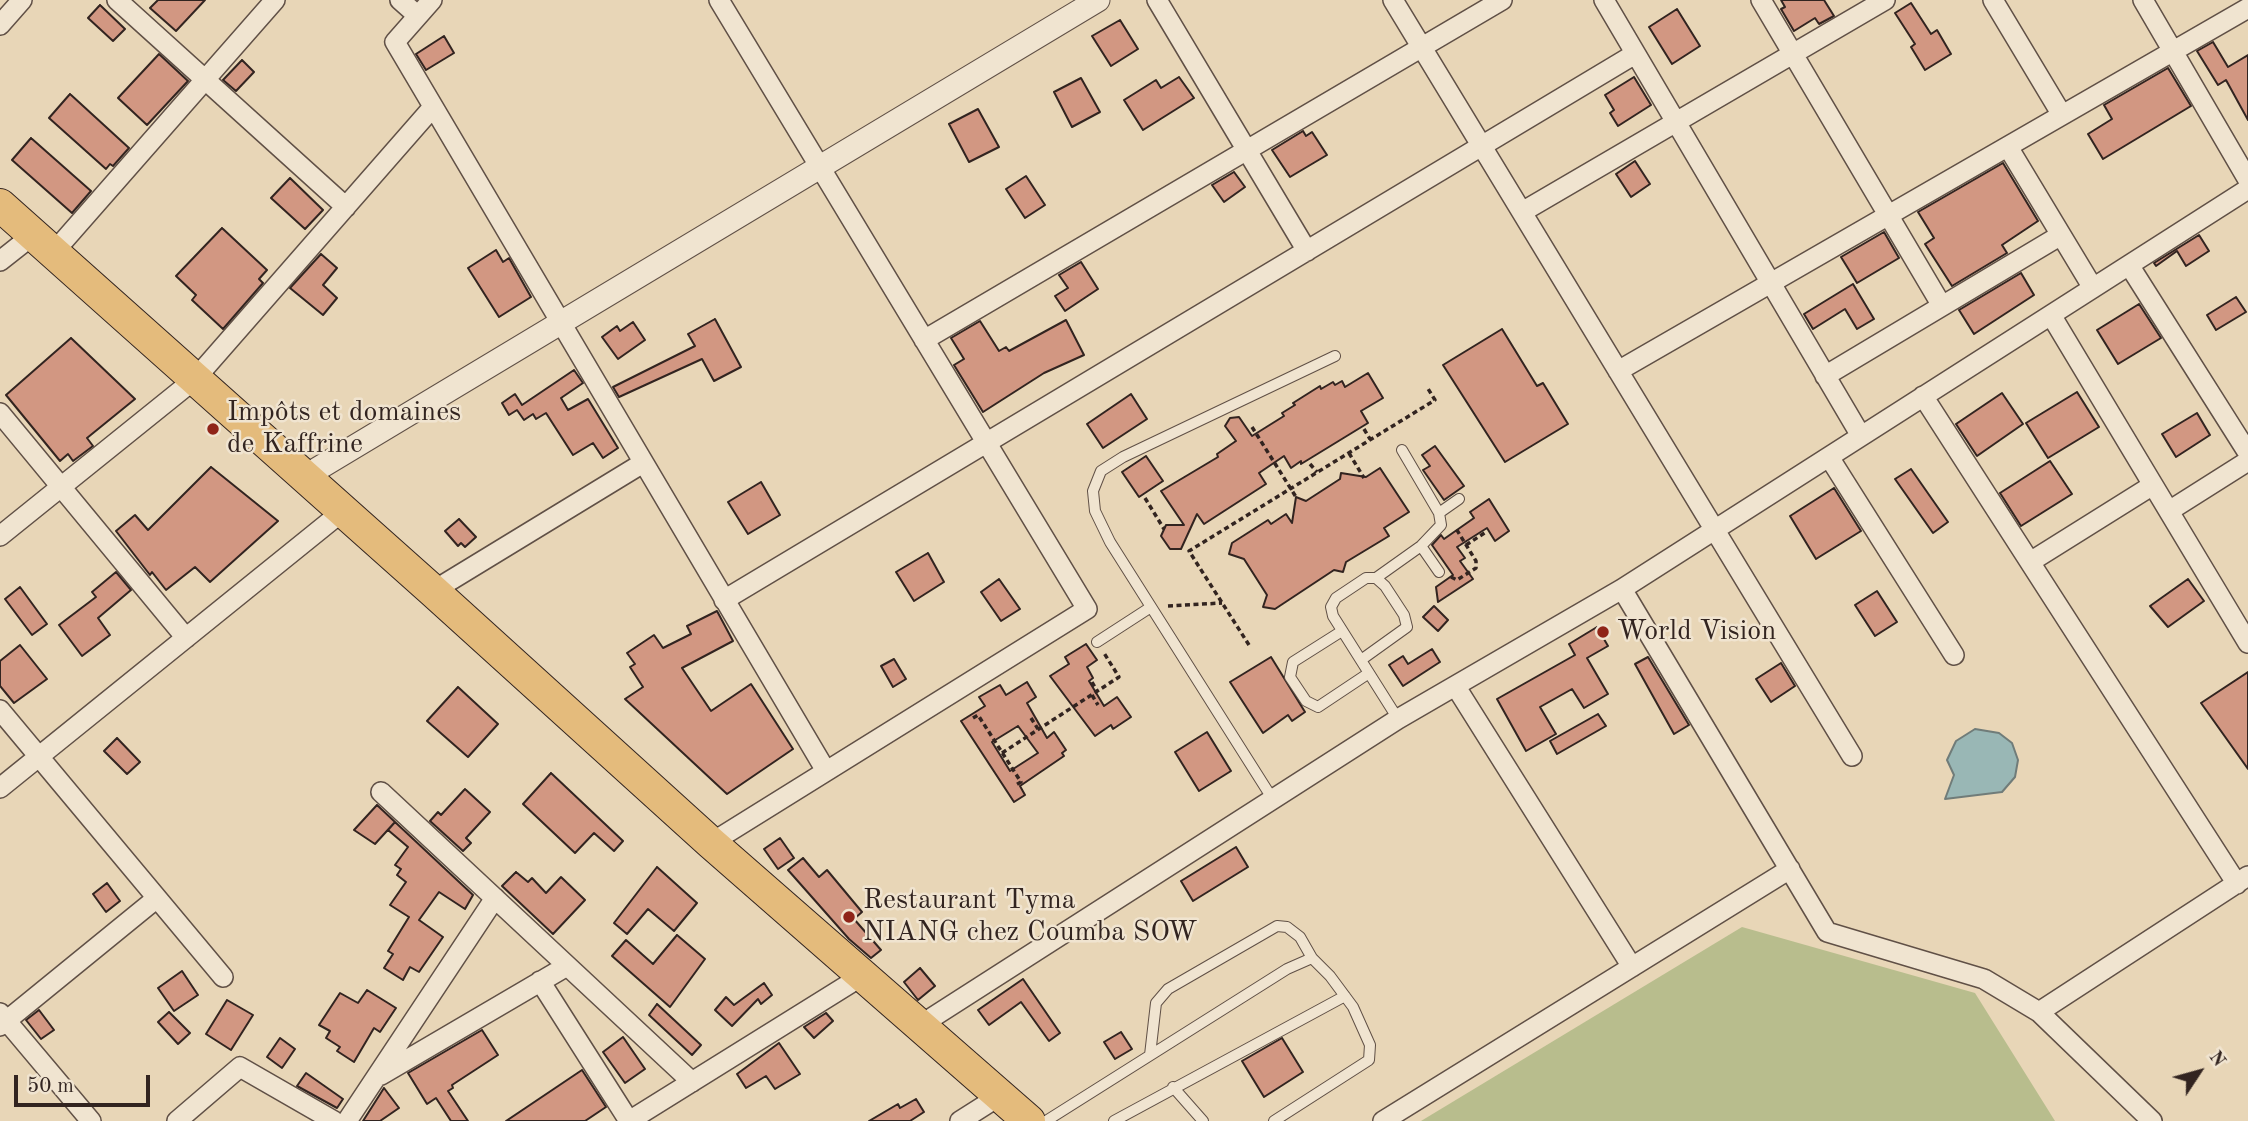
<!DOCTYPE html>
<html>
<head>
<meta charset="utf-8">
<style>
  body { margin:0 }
  #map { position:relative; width:2248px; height:1121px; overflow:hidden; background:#e8d6b7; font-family:"Old Standard TT",serif }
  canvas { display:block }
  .north { position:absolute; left:2164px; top:1037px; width:70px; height:70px; -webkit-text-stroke:5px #f0e4d0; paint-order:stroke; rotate:54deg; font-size:19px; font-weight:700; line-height:28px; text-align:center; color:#322420 }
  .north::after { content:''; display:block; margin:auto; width:24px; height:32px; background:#322420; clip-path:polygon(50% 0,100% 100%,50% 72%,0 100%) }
  .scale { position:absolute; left:14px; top:1075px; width:136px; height:32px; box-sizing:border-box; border:4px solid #322420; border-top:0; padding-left:9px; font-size:21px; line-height:24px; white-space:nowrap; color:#322420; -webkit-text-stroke:5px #f0e4d0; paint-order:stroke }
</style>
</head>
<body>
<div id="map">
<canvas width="2248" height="1121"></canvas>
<div class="north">N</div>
<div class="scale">50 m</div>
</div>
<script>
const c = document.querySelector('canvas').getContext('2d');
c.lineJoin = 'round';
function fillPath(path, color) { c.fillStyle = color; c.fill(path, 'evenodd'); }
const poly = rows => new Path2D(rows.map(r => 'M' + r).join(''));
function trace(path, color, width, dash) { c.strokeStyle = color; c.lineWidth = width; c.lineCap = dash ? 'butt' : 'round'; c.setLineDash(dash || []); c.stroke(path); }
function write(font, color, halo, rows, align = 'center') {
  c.font = font + ' "Old Standard TT",serif'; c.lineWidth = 5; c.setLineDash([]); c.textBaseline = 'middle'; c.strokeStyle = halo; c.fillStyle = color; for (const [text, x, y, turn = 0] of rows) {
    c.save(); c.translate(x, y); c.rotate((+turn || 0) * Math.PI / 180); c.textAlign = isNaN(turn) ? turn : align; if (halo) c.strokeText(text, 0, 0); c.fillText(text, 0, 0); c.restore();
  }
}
const green = poly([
  [1742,927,1975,993,2055,1121,1421,1121]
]);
const water = poly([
  [1975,729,1999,733,2012,743,2018,760,2015,777,2002,792,1945,799,1954,775,1947,760,1956,741,1975,729]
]);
const building = poly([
  [158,0,205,0,176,31,150,8,158,0],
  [1781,0,1824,0,1834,16,1819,24,1815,18,1794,31,1781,9,1785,7,1781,0],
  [1911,3,1931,34,1937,30,1951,54,1925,70,1911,47,1915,44,1895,13,1911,3],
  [100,5,125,29,113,41,88,18,100,5],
  [1677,9,1700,46,1672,64,1649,27,1677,9],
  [1120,20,1138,49,1111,66,1092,36,1120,20],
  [444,36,454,53,426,70,416,54,444,36],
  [2213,42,2228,67,2248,55,2248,120,2226,80,2218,85,2197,51,2213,42],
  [159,54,188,81,147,125,118,98,159,54],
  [242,60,254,72,236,91,223,80,242,60],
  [2168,68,2191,106,2103,159,2088,134,2112,119,2104,105,2168,68],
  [1179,77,1194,98,1143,130,1124,100,1156,80,1161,88,1179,77],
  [1634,77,1651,105,1618,126,1610,113,1614,110,1605,95,1634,77],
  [1081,78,1100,112,1072,127,1054,92,1081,78],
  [70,94,129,148,113,166,110,164,106,169,49,118,70,94],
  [978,109,999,147,969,162,949,124,978,109],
  [1303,131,1306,136,1312,132,1327,155,1290,177,1272,150,1303,131],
  [31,138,91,191,72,213,12,160,31,138],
  [1635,161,1650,184,1631,197,1616,174,1635,161],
  [2003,163,2038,221,2002,245,2007,253,1952,286,1925,244,1934,238,1918,212,2003,163],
  [1234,172,1245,187,1224,202,1212,185,1234,172],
  [1026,176,1045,205,1025,218,1006,189,1026,176],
  [290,178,323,210,305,229,271,198,290,178],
  [222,228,267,270,259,279,263,283,223,329,192,300,196,295,176,276,222,228],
  [1884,232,1899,258,1857,283,1841,257,1884,232],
  [2199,235,2209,251,2186,266,2177,251,2156,266,2154,263,2199,235],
  [496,250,503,262,509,258,531,297,499,317,468,268,496,250],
  [321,254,337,268,323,285,337,298,323,315,290,288,321,254],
  [1081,262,1098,289,1065,311,1055,296,1068,288,1059,275,1081,262],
  [2021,273,2034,295,1974,334,1959,310,2021,273],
  [1853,284,1874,319,1857,329,1845,309,1813,329,1804,314,1853,284],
  [2236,297,2246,312,2216,330,2207,315,2236,297],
  [2139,304,2161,338,2118,364,2097,330,2139,304],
  [715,319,741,367,714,381,702,359,619,397,613,387,695,346,688,334,715,319],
  [1066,320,1084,355,1044,373,983,412,954,365,964,359,951,338,980,321,999,351,1006,347,1009,351,1066,320],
  [633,322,645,340,618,359,602,337,617,326,620,331,633,322],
  [1502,329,1537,386,1543,383,1568,424,1505,462,1443,365,1502,329],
  [71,338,135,399,87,438,93,446,73,461,68,454,60,461,6,395,71,338],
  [574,370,583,383,561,398,568,410,588,399,618,448,603,458,593,443,573,455,546,413,536,419,533,414,524,420,517,410,509,415,502,403,515,394,522,405,574,370],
  [1368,373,1383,398,1361,411,1368,423,1301,464,1301,461,1291,468,1284,456,1259,473,1266,484,1204,524,1197,514,1181,549,1170,549,1161,536,1166,525,1184,525,1161,491,1218,457,1217,454,1236,441,1225,426,1230,418,1239,417,1252,436,1284,416,1282,413,1295,405,1293,403,1320,386,1321,389,1333,382,1335,385,1342,381,1345,387,1368,373],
  [2077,392,2099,427,2048,458,2026,423,2077,392],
  [2002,393,2023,424,1977,456,1956,424,2002,393],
  [1131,394,1147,419,1103,448,1087,424,1131,394],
  [2197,413,2210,435,2176,457,2162,434,2197,413],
  [1435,446,1464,486,1444,500,1423,470,1430,466,1422,455,1435,446],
  [1146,456,1163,481,1139,497,1122,472,1146,456],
  [2050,461,2072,494,2021,526,2000,493,2050,461],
  [211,467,278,521,210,582,195,567,166,590,152,572,150,575,116,531,135,515,148,530,211,467],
  [1380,468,1409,512,1384,528,1389,536,1346,562,1343,572,1334,570,1275,609,1263,607,1267,595,1244,559,1229,554,1232,543,1268,520,1271,524,1286,514,1292,523,1296,497,1306,501,1340,479,1341,473,1366,477,1380,468],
  [1911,469,1948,522,1933,533,1895,479,1911,469],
  [761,482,780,515,748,534,728,502,761,482],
  [1834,488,1861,531,1816,559,1790,516,1834,488],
  [1489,499,1509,531,1495,541,1487,528,1457,547,1465,558,1460,561,1473,579,1438,602,1436,587,1453,575,1432,545,1441,535,1444,539,1474,518,1470,512,1489,499],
  [459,519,476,537,465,547,461,543,458,546,445,531,459,519],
  [928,553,944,582,914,601,896,572,928,553],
  [116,572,131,590,98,618,110,635,82,656,59,625,96,597,92,592,116,572],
  [999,579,1020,609,1001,621,981,592,999,579],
  [2188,579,2204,601,2168,627,2150,606,2188,579],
  [20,587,47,624,32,635,5,599,20,587],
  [1877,591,1897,622,1875,636,1855,605,1877,591],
  [1434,606,1448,620,1438,631,1423,617,1434,606],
  [717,611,733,641,682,668,711,711,751,684,793,749,727,794,625,699,643,687,630,667,635,664,627,653,654,635,663,648,691,634,687,626,717,611],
  [1597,627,1608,646,1587,658,1608,694,1584,708,1572,689,1540,707,1556,734,1526,751,1497,699,1575,655,1569,644,1597,627],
  [1086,644,1097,660,1087,667,1093,678,1089,681,1104,706,1117,697,1131,717,1113,729,1111,725,1095,736,1050,676,1069,664,1065,657,1086,644],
  [20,645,47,679,14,703,0,686,0,661,20,645],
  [1432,649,1440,662,1403,686,1389,665,1403,656,1408,664,1432,649],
  [1271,657,1305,712,1292,721,1288,715,1263,733,1230,682,1271,657],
  [1648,657,1689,725,1674,734,1635,664,1648,657],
  [894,659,906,679,893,687,881,666,894,659],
  [1781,663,1795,686,1771,702,1756,679,1781,663],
  [2248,672,2248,769,2201,703,2248,672],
  [1027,682,1036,697,1027,703,1047,738,1054,732,1066,750,1062,753,1064,756,1020,786,1025,795,1014,802,961,721,985,706,979,697,1000,685,1006,695,1027,682],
  [1018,726,1038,753,1010,771,992,742,1018,726],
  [458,687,498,724,468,757,427,721,458,687],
  [1598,714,1606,726,1557,754,1550,741,1598,714],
  [1207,732,1231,771,1199,791,1175,752,1207,732],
  [117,738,140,762,127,774,104,751,117,738],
  [551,773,623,841,614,851,594,833,575,853,523,804,551,773],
  [465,789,490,812,466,838,471,843,463,851,430,821,438,812,441,815,465,789],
  [377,805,395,822,375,844,354,830,377,805],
  [395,822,473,895,465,909,439,892,419,920,443,937,419,972,410,967,403,980,384,968,393,954,388,951,409,917,390,905,406,882,397,875,401,869,395,865,408,847,388,830,395,822],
  [780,838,794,858,778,869,764,849,780,838],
  [1236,847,1248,867,1193,901,1181,881,1236,847],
  [803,858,819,877,827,870,862,912,854,919,881,950,871,958,849,939,788,870,803,858],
  [657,867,697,903,674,931,648,909,627,934,614,923,657,867],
  [516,872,528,882,532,878,546,893,561,877,585,900,553,934,502,886,516,872],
  [107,883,120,901,106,912,93,894,107,883],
  [677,935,705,959,670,1007,612,956,626,940,653,964,677,935],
  [920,968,935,986,918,1000,904,982,920,968],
  [182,971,198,995,174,1011,158,988,182,971],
  [1023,979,1060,1033,1049,1041,1021,1002,989,1025,978,1010,1023,979],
  [764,983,772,995,761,1004,758,999,732,1026,715,1010,726,997,734,1005,764,983],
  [367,990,396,1008,380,1032,374,1028,354,1062,337,1051,340,1047,326,1038,330,1031,319,1025,340,993,358,1003,367,990],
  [227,1000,253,1015,231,1050,206,1034,227,1000],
  [657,1004,701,1045,692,1055,649,1015,657,1004],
  [39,1010,54,1030,41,1039,26,1020,39,1010],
  [169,1012,190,1033,178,1044,158,1022,169,1012],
  [826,1013,833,1021,814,1038,804,1027,826,1013],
  [482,1030,498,1055,452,1085,453,1088,448,1091,468,1121,451,1121,436,1098,427,1104,408,1073,482,1030],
  [1121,1032,1132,1049,1115,1059,1104,1042,1121,1032],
  [623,1037,645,1069,625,1083,603,1052,623,1037],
  [280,1038,295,1049,282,1068,267,1057,280,1038],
  [1282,1038,1303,1072,1264,1097,1242,1061,1282,1038],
  [779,1043,800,1074,775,1089,766,1076,746,1088,737,1074,779,1043],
  [582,1070,606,1107,585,1121,506,1121,582,1070],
  [306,1073,343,1099,337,1108,297,1086,306,1073],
  [384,1088,399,1108,380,1121,363,1121,384,1088],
  [916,1099,924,1112,910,1121,869,1121,898,1104,900,1108,916,1099]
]);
const path = poly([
  [1252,427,1296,497],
  [1364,429,1370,439],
  [1349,453,1364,478],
  [1310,464,1317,472],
  [1145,498,1164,529],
  [1466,545,1486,532],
  [1451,577,1457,580,1476,568,1476,561,1455,527],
  [1168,606,1222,603],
  [1249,645,1189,551,1435,400,1427,387],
  [1092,682,1097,691],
  [1092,695,1098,705],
  [973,718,978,715,1021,782,1014,786],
  [1031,718,1038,729],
  [1002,753,1119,677,1104,653]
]);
const service = poly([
  [1439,513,1459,499],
  [1421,546,1439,572],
  [1376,578,1421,546,1441,525,1439,513,1402,450],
  [1342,631,1293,662,1290,677,1306,701,1318,707,1369,673],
  [1097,642,1151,607],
  [1361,660,1407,627,1404,615,1385,586,1376,578,1366,578,1336,598,1331,607,1333,616,1398,719],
  [1272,798,1110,542,1095,511,1093,491,1101,471,1123,457,1335,356],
  [1150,1055,1156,1003,1168,989,1277,926,1287,927,1300,937,1312,958],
  [1173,1087,1203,1121],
  [1046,1121,1287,969,1312,958,1330,976,1353,1007,1370,1045,1369,1060,1274,1121],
  [1114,1121,1345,996]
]);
const minor = poly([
  [117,0,346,207],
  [400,0,418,16],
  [432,0,395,42,826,771],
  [1157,0,1307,251],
  [1393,0,1852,756],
  [1604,0,1861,436],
  [1761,0,1942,306],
  [1993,0,2062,115],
  [2143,0,2248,180],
  [0,25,22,0],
  [2008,147,2093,288],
  [1522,212,1885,0],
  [53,253,275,0],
  [0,261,33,235],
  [2129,265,2248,453],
  [2051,315,2248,643],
  [924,340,1502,0],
  [1618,371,2248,8],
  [1825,376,2061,235],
  [1923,396,2237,884],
  [0,413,186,638],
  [1829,457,1954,655],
  [2169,511,2248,461],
  [0,536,195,379,433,107],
  [2030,562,2153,485],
  [1622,589,1827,932,1984,979,2039,1012,2152,1121],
  [433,591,643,463],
  [724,600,1635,54],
  [1456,687,1632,967],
  [0,710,223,977],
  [0,788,343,511],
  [381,792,692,1082],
  [711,843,1087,609,719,0],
  [540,981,629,1121],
  [2039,1012,2248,876],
  [0,1013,91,1121],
  [0,1026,157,898],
  [919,1026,1398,719,1622,589,2248,189],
  [381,1075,567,966],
  [177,1121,240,1067,334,1121],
  [347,1121,495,898],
  [629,1121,862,976],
  [960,1121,1001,1095],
  [1383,1121,1790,869]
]);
const tertiary = poly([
  [304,477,1098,0]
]);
const trunk = poly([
  [0,205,433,591,711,843,1029,1121]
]);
const markers = [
  [213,429,7,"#8f2418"],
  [1603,632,7,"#8f2418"],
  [849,917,7,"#8f2418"]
];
const poiNames = [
  ["Impôts et domaines",227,413],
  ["de Kaffrine",227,445],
  ["World Vision",1617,632],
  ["Restaurant Tyma",863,901],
  ["NIANG chez Coumba SOW",863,933]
];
fillPath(green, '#b8bd8d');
fillPath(water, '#99b7b5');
trace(water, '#707c79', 2);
fillPath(building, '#d29782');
trace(building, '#322420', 2);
trace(service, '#605046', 12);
trace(minor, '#605046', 22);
trace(tertiary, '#605046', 25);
trace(trunk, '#322420', 34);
trace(path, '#322420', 3.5, [5, 3.5]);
trace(service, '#f0e4d0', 10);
trace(minor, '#f0e4d0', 19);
trace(tertiary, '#f0e4d0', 23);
trace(trunk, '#e4bb7c', 32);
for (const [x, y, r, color] of markers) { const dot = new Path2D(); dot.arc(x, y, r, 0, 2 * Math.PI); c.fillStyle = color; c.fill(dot); trace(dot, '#f0e4d0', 2.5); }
write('28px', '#322420', '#f0e4d0', poiNames, 'left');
</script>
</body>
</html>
